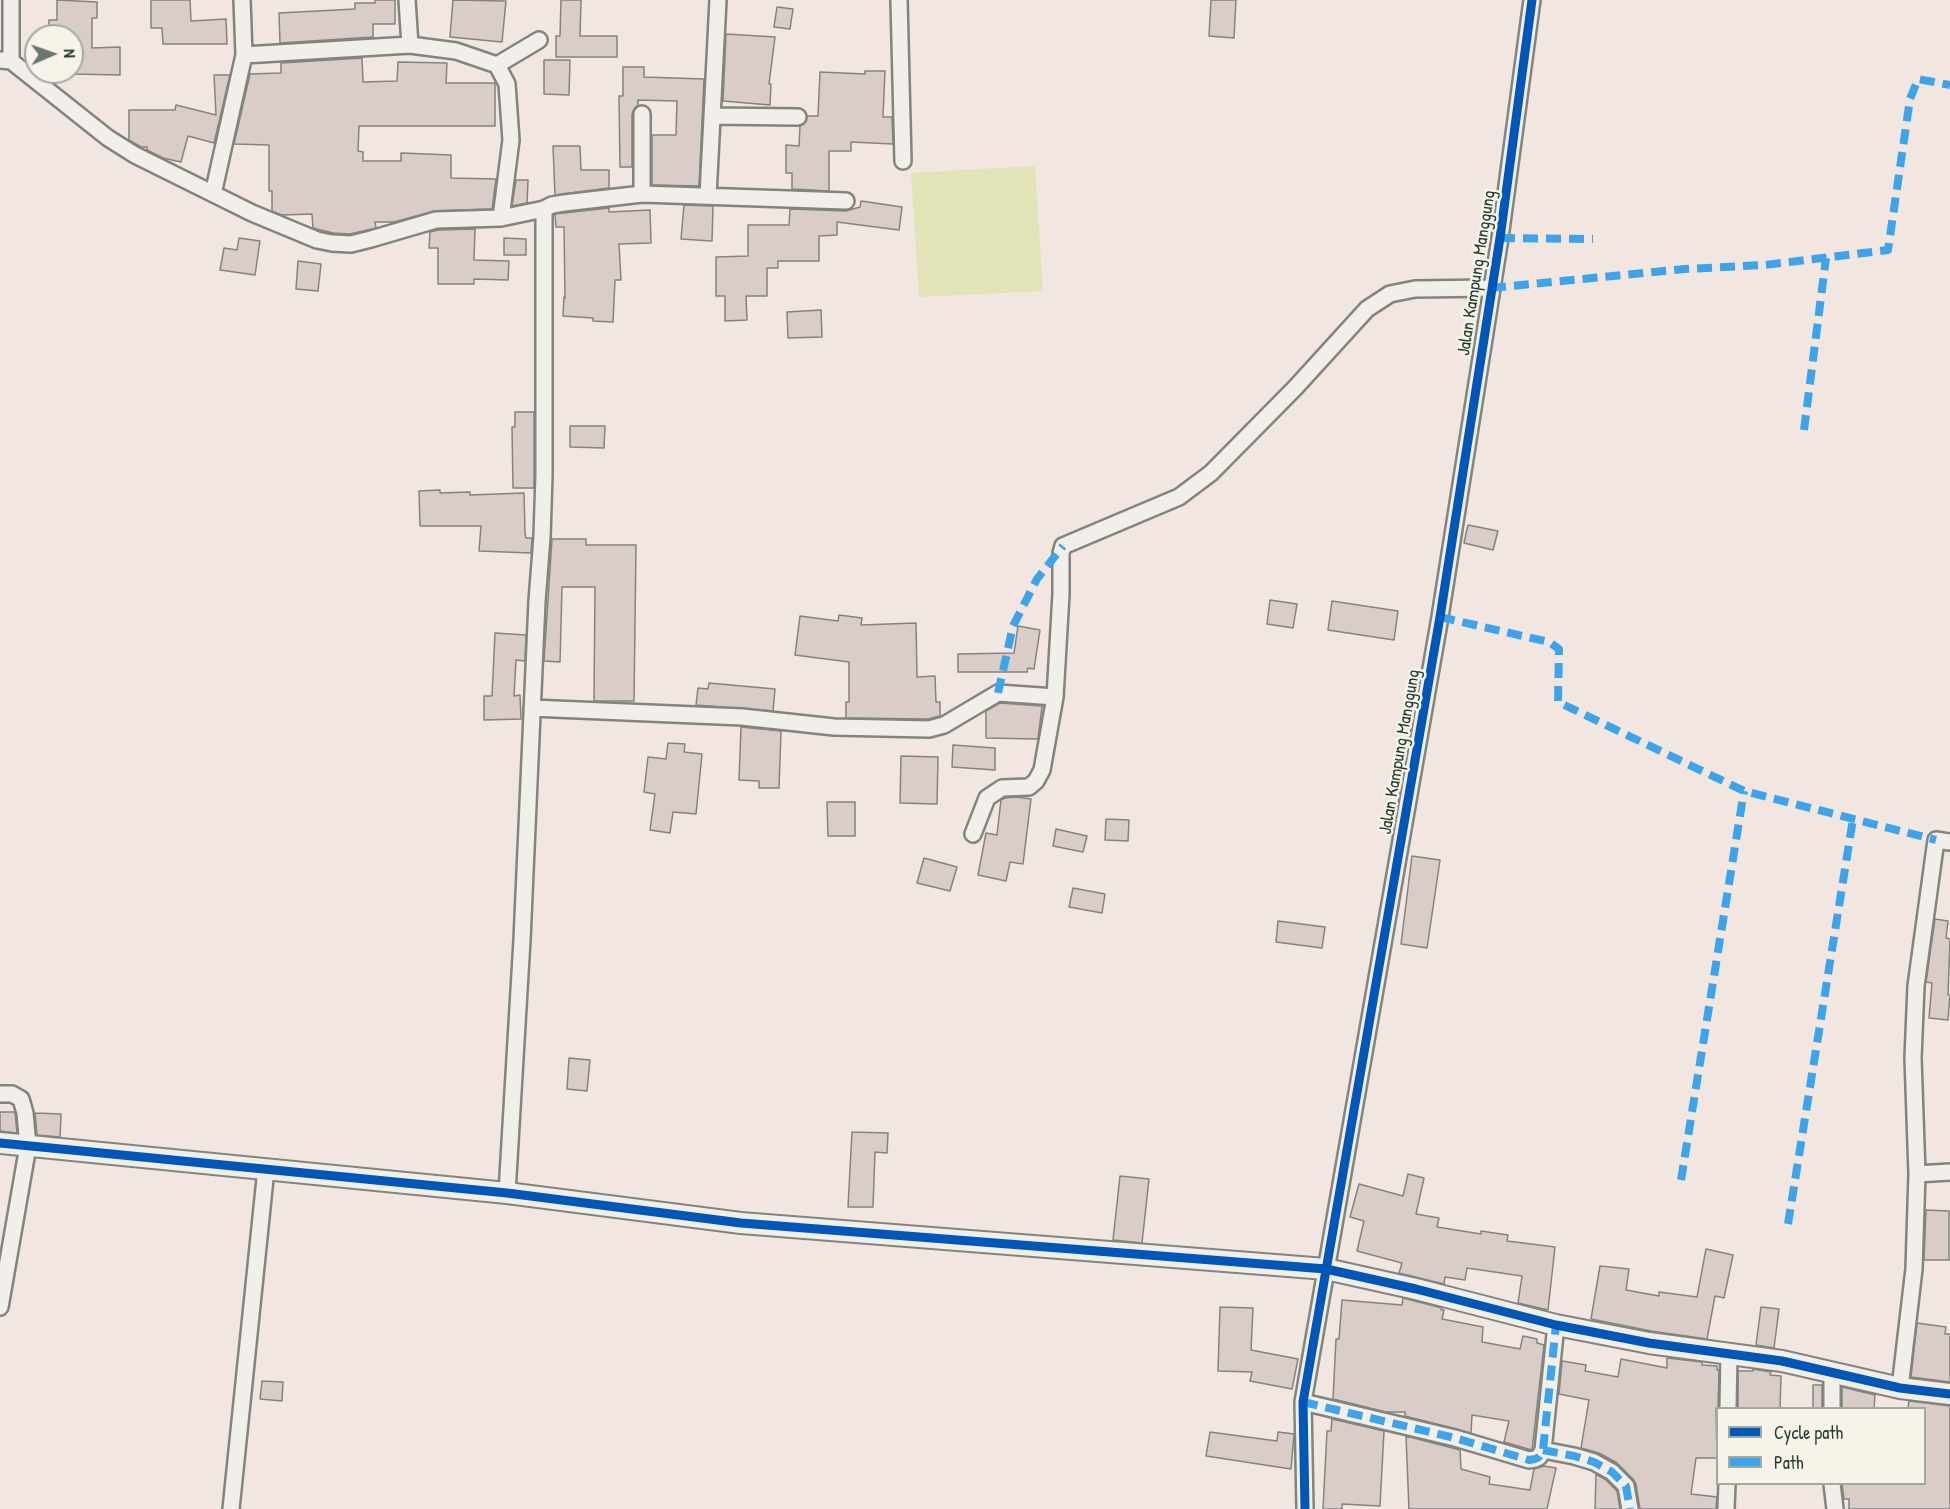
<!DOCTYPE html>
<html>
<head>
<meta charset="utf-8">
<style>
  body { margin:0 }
  #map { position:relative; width:1950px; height:1509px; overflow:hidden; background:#f1e6e0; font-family:"Patrick Hand",sans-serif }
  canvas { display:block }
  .legend { position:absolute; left:1716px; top:1407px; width:210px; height:78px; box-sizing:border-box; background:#f7f3e8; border:2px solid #a1aaa0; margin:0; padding:8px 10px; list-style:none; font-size:18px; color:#1f3d34 }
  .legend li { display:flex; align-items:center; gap:12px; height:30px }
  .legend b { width:30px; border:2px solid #a1aaa0 }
  .north { position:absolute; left:24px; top:24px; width:60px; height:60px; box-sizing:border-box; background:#f7f3e8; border:2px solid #a1aaa0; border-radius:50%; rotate:88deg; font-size:16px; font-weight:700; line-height:24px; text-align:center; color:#1f3d34 }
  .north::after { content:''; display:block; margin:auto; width:21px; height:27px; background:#687870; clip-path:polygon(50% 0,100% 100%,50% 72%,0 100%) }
</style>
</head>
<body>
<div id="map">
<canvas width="1950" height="1509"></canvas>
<ul class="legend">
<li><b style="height:8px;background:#0057b8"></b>Cycle path</li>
<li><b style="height:8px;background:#3da4eb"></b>Path</li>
</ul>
<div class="north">N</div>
</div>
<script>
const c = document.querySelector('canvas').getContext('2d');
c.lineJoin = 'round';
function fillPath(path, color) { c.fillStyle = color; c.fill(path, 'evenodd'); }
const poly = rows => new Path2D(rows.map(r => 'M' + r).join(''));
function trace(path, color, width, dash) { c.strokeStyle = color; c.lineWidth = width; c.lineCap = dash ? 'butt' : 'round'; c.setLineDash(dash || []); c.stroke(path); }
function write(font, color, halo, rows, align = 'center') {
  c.font = font + ' "Patrick Hand",sans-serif'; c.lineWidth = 5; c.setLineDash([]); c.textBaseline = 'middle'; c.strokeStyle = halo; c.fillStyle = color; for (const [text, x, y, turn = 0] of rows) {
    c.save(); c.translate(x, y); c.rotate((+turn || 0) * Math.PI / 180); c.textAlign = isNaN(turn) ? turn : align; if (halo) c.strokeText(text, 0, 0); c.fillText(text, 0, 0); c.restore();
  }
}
const green = poly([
  [1035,166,1043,291,919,297,911,173]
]);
const building = poly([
  [57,0,97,2,97,18,92,18,92,48,120,47,120,75,72,74,72,36,49,36,49,20,57,20,57,0],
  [151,0,190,0,191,21,226,19,227,44,163,44,162,28,151,28,151,0],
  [375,0,395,0,395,24,373,24,373,37,280,43,279,13,355,9,355,3,375,3,375,0],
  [453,0,506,1,502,42,450,37,453,0],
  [561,0,581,0,580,36,617,36,617,57,556,57,556,36,560,36,561,0],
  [1211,0,1236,0,1234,38,1209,36,1211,0],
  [777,7,793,9,790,29,774,27,777,7],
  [726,34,775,37,769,84,771,84,770,105,723,101,726,34],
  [362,58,363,82,397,81,398,62,447,63,446,83,495,83,495,126,359,126,358,151,363,152,363,161,401,161,401,153,451,155,451,178,496,179,492,209,434,211,394,222,375,222,376,228,350,234,333,233,313,228,312,214,282,215,272,211,272,191,269,191,269,145,234,144,250,74,281,73,281,63,362,58],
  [544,60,570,60,569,95,544,94,544,60],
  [623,67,644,67,644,77,704,79,699,186,652,185,652,135,676,135,677,101,638,100,638,105,634,109,632,114,632,167,620,167,619,96,623,96,623,67],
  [865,71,885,71,883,117,892,117,893,144,851,142,851,151,829,151,829,191,792,189,792,173,786,173,786,145,799,146,800,126,806,122,807,116,818,116,820,72,865,74,865,71],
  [214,75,230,75,214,143,188,136,181,162,163,158,147,150,147,147,141,147,129,140,129,110,175,110,176,105,216,115,214,75],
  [553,146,580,146,581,170,609,170,609,188,555,195,553,146],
  [516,180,528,180,527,203,512,206,516,180],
  [861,201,902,207,899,230,837,222,837,235,819,236,819,261,778,261,778,268,767,268,767,296,746,296,747,320,725,321,725,296,716,296,716,257,748,256,748,225,789,225,790,209,846,211,860,207,861,201],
  [684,205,713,206,712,241,681,239,684,205],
  [609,208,609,212,650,210,651,243,619,244,621,280,615,280,613,322,593,321,593,318,563,316,564,297,565,298,564,227,556,227,555,214,609,208],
  [475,229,474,260,509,261,508,280,474,279,474,284,438,284,438,248,429,248,430,232,438,230,475,229],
  [239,238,260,241,255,275,220,270,224,248,237,250,239,238],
  [504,238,526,239,526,255,504,255,504,238],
  [298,261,321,264,318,291,296,289,298,261],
  [821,310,822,337,788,338,787,312,821,310],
  [515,412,534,412,534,488,513,488,512,427,515,427,515,412],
  [570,426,605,426,604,448,570,447,570,426],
  [440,490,440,493,470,492,470,495,524,493,525,533,526,538,532,538,531,553,479,551,481,526,420,526,419,491,440,490],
  [1468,525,1498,531,1493,550,1464,543,1468,525],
  [552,539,586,539,586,545,636,545,634,701,594,701,595,587,562,587,560,662,544,661,552,539],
  [1270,600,1297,604,1293,628,1267,624,1270,600],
  [1332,601,1398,611,1394,640,1328,630,1332,601],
  [839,615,862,618,861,625,916,623,917,677,935,676,936,702,940,702,940,716,928,719,846,718,846,702,849,702,849,662,795,655,800,616,838,621,839,615],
  [1018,626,1040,630,1034,669,1028,668,1027,672,958,672,958,654,1014,653,1018,626],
  [495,633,526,635,525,661,516,660,514,696,520,695,521,719,484,720,484,696,492,696,495,633],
  [709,683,775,689,773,711,696,705,698,688,708,689,709,683],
  [1000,703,1042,706,1038,739,986,738,986,711,1000,703],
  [741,727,781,731,779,788,759,788,759,781,739,780,741,727],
  [668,743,685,744,684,752,702,754,696,814,673,812,670,833,650,830,655,794,644,792,648,757,666,759,668,743],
  [953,745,995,748,995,770,952,767,953,745],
  [901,756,938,757,937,804,900,803,901,756],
  [1016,797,1031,799,1023,864,1010,862,1006,881,978,875,986,833,997,835,1001,800,1005,798,1016,797],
  [827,802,855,802,855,836,828,836,827,802],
  [1106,819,1129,820,1128,841,1105,840,1106,819],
  [1056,829,1087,836,1083,852,1053,846,1056,829],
  [1412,856,1440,860,1427,948,1401,944,1412,856],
  [924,858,957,867,950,891,917,883,924,858],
  [1073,888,1105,894,1102,913,1069,907,1073,888],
  [1935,919,1948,921,1946,938,1950,939,1948,995,1950,995,1948,1020,1929,1018,1932,983,1926,982,1935,919],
  [1278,921,1325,927,1322,948,1276,942,1278,921],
  [569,1058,590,1060,587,1091,567,1089,569,1058],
  [0,1112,15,1112,17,1133,0,1131,0,1112],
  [35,1113,61,1114,60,1137,37,1135,35,1113],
  [852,1132,888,1133,887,1153,875,1152,873,1207,848,1207,852,1132],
  [1408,1174,1424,1178,1416,1214,1439,1218,1437,1227,1481,1234,1481,1231,1508,1235,1507,1241,1555,1247,1548,1310,1518,1303,1522,1276,1467,1268,1465,1280,1445,1277,1444,1284,1399,1273,1402,1263,1357,1251,1364,1221,1350,1217,1359,1184,1403,1196,1408,1174],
  [1120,1176,1149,1179,1142,1243,1113,1240,1120,1176],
  [1926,1210,1949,1211,1949,1260,1924,1260,1926,1210],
  [1706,1249,1733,1255,1724,1298,1715,1296,1707,1339,1651,1331,1591,1319,1600,1266,1629,1269,1626,1290,1659,1296,1659,1292,1697,1297,1706,1249],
  [1403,1298,1442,1308,1441,1310,1444,1310,1442,1319,1483,1327,1482,1342,1520,1349,1523,1336,1537,1339,1537,1343,1544,1345,1532,1450,1504,1442,1509,1421,1472,1415,1471,1433,1405,1416,1405,1412,1386,1412,1333,1399,1336,1339,1339,1339,1342,1300,1402,1305,1403,1298],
  [1220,1307,1253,1308,1251,1350,1298,1359,1292,1389,1250,1381,1252,1372,1218,1371,1220,1307],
  [1761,1307,1779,1309,1774,1348,1756,1345,1761,1307],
  [1917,1323,1946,1327,1945,1334,1950,1334,1950,1382,1911,1377,1917,1323],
  [1667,1358,1702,1362,1702,1365,1717,1366,1717,1370,1719,1370,1718,1408,1716,1408,1717,1458,1696,1458,1691,1494,1717,1497,1716,1509,1640,1509,1636,1484,1633,1479,1617,1463,1599,1453,1581,1448,1589,1400,1559,1394,1562,1361,1586,1365,1585,1371,1618,1377,1621,1359,1667,1368,1667,1358],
  [1753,1369,1771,1372,1770,1375,1781,1376,1780,1408,1738,1408,1738,1371,1753,1371,1753,1369],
  [262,1381,283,1382,282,1401,260,1399,262,1381],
  [1813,1385,1822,1385,1822,1408,1813,1408,1813,1385],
  [1842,1387,1875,1395,1874,1408,1842,1408,1842,1387],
  [1909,1401,1950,1406,1950,1509,1849,1509,1849,1499,1844,1499,1842,1484,1924,1484,1924,1408,1908,1408,1909,1401],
  [1332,1419,1384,1431,1380,1506,1342,1504,1342,1509,1323,1509,1327,1431,1331,1431,1332,1419],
  [1210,1432,1277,1441,1278,1432,1294,1434,1291,1469,1206,1456,1210,1432],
  [1406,1436,1460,1450,1461,1469,1490,1477,1489,1484,1530,1490,1534,1469,1544,1466,1556,1468,1547,1509,1409,1509,1406,1436],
  [1596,1474,1606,1480,1617,1491,1620,1509,1595,1509,1596,1474]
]);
const minor = poly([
  [407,0,410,45],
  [899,0,903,161],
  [244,55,410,45,456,51,497,65,507,84,511,140,501,218],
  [0,60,11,61,108,138,135,155,252,213,317,240,332,243,351,244,371,239,436,220,501,218,544,209,552,205,564,203,642,194,642,114],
  [11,61,11,0],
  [497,65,539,40],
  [712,116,798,117],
  [213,194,244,55,242,0],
  [642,194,846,201],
  [708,196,718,0],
  [532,708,742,717,834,727,929,729,944,725,998,693,1055,697],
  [973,834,987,798,1002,788,1029,787,1036,781,1042,770,1055,697,1061,594,1061,553,1063,546,1179,497,1211,473,1295,388,1367,309,1390,294,1415,289,1491,288],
  [0,1094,12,1094,21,1099,25,1113,28,1146,0,1307],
  [1917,1174,1950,1172],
  [507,1193,522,940,537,601,542,537,544,475,544,209],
  [1900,1388,1914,1269,1917,1174,1913,1058,1916,986,1936,840,1950,842],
  [1303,1402,1455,1438,1529,1460,1535,1459,1539,1457,1543,1450,1556,1325],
  [1728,1408,1729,1354],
  [1832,1408,1832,1373],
  [1543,1450,1574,1456,1594,1462,1612,1472,1626,1486,1630,1509],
  [1832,1484,1835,1509],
  [231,1509,266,1169],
  [1305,1509,1303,1402,1440,617,1500,238,1532,0],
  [1726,1509,1727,1484]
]);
const tertiary = poly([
  [0,1143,507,1193,741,1223,1326,1269,1416,1289,1556,1325,1649,1343,1782,1361,1900,1388,1950,1394]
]);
const quiet = poly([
  [1500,238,1593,239],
  [1491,288,1685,269,1765,265,1888,250,1910,99,1918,79,1950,85],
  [1804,430,1826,258],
  [1440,617,1549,642,1559,649,1558,702,1744,791,1936,840],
  [998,693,1013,626,1037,579,1063,546],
  [1681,1180,1744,791],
  [1788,1224,1853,819],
  [1303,1402,1455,1438,1529,1460,1535,1459,1539,1457,1543,1450,1556,1325],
  [1543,1450,1574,1456,1594,1462,1612,1472,1626,1486,1630,1509]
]);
const cycleway = poly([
  [0,1143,507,1193,741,1223,1326,1269,1416,1289,1556,1325,1649,1343,1782,1361,1900,1388,1950,1394],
  [1305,1509,1303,1402,1440,617,1500,238,1532,0]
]);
const streetNames = [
  ["Jalan Kampung Manggung",1477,273,-81],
  ["Jalan Kampung Manggung",1400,752,-80]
];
fillPath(green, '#e2e3b6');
fillPath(building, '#dacdc7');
trace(building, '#83847f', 1.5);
trace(minor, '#83847f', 20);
trace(tertiary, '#83847f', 24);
trace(minor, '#f2efeb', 15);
trace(tertiary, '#f2efeb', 20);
trace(quiet, '#3da4eb', 8, [15, 8]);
trace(cycleway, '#0057b8', 9);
write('18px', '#1f3d34', '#f7f3e8', streetNames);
</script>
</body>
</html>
